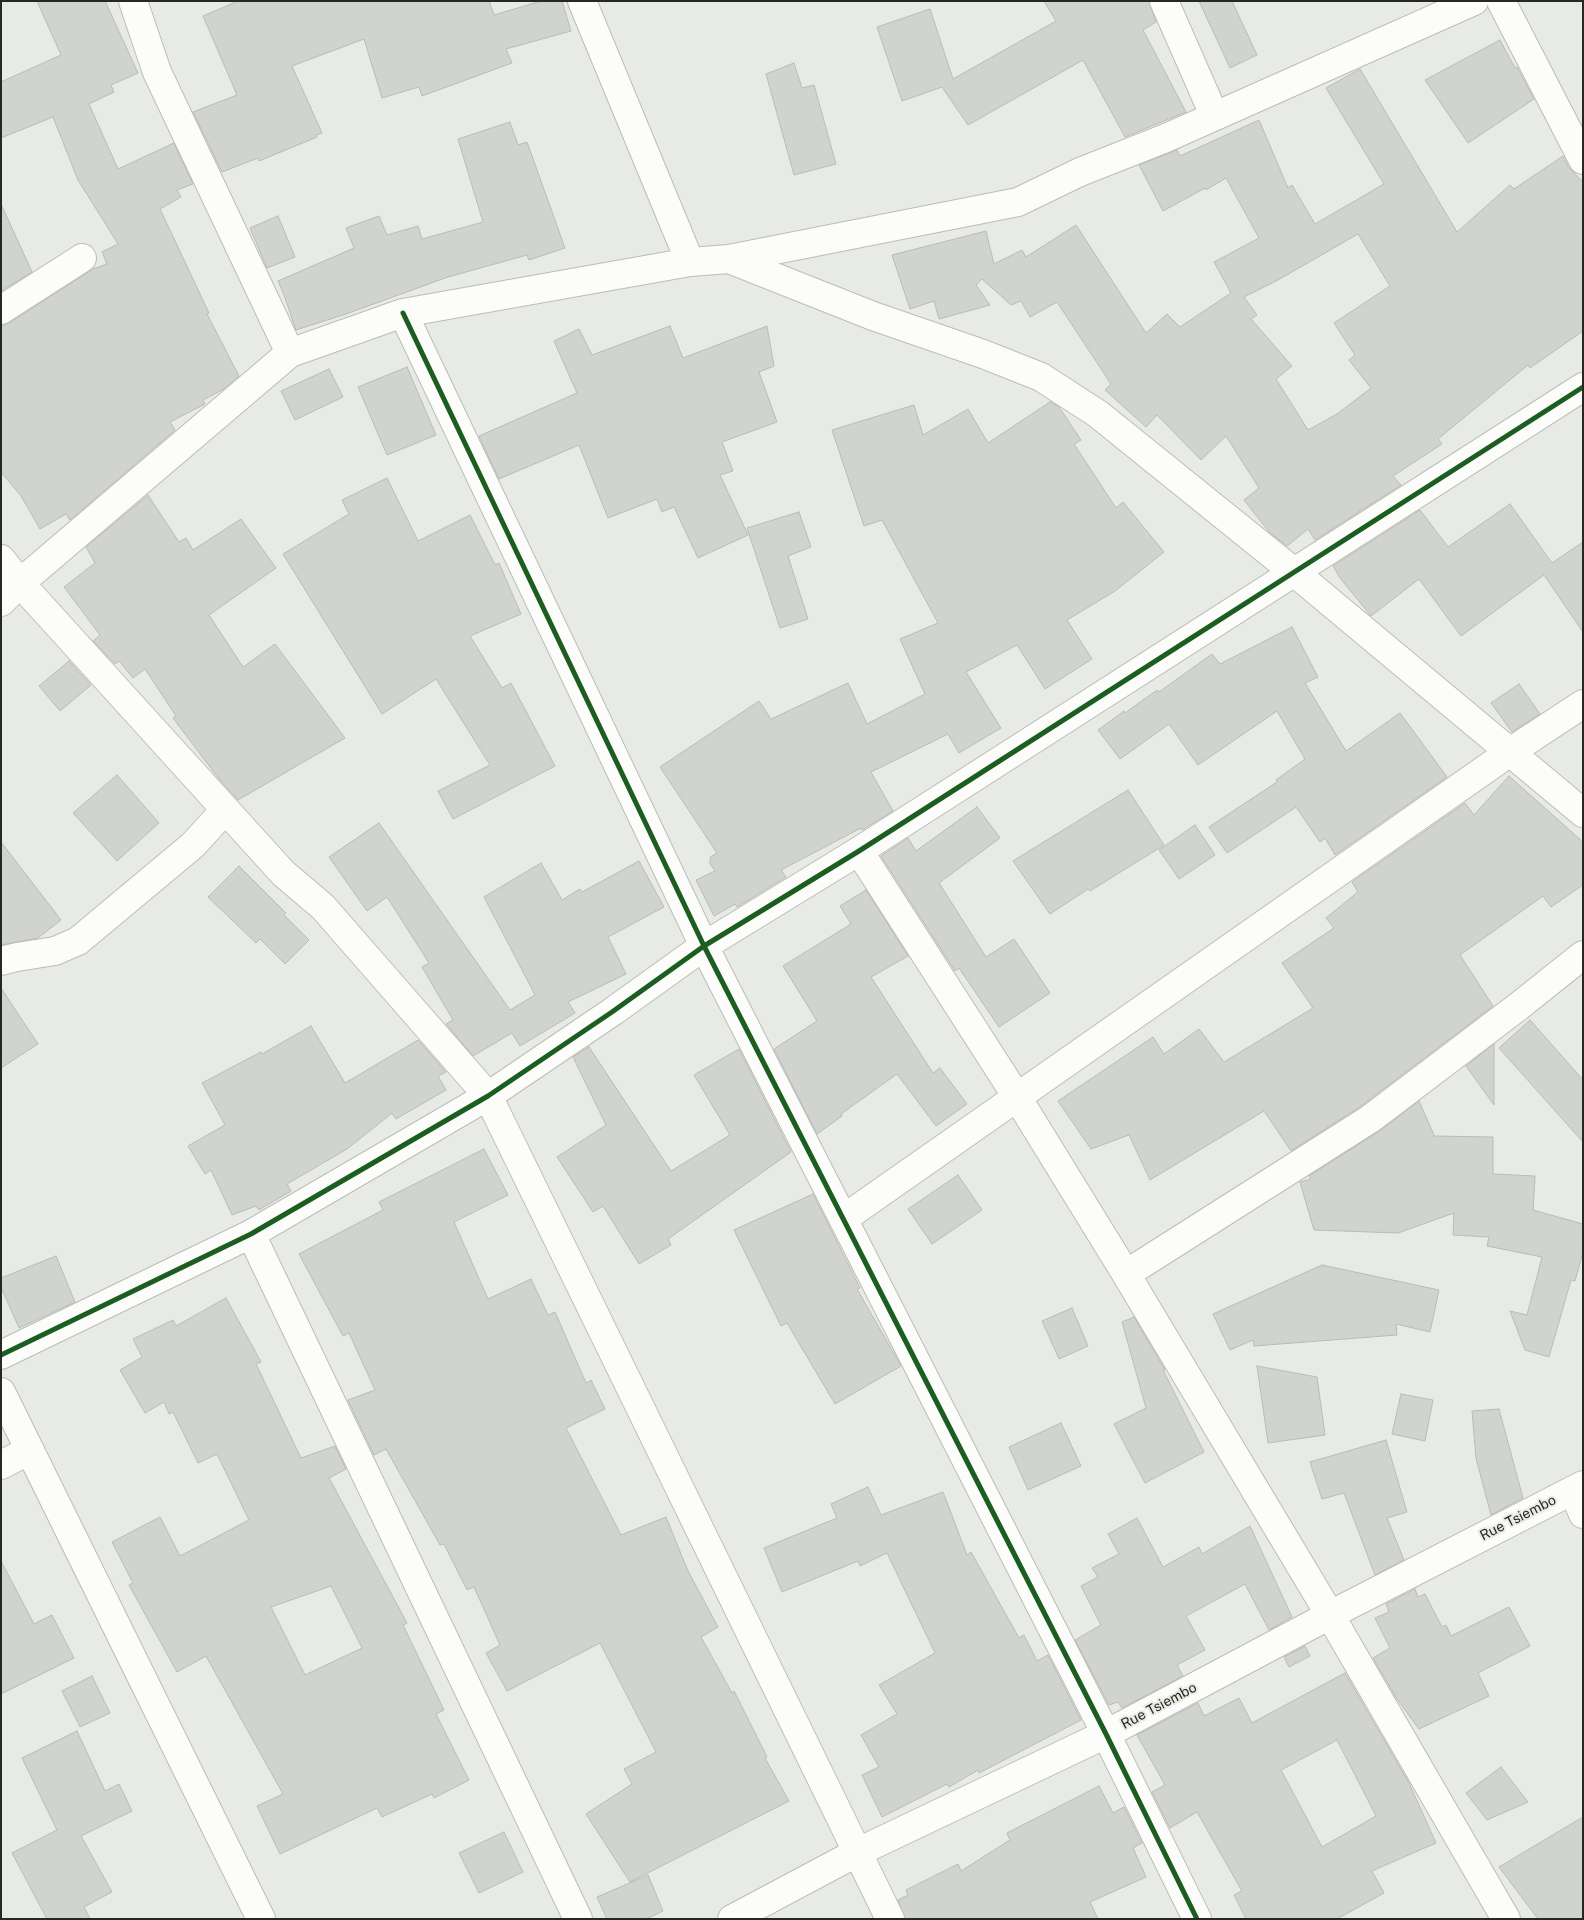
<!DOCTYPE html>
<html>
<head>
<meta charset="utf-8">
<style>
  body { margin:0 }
  #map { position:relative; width:1584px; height:1920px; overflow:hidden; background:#e8eae5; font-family:"Public Sans",sans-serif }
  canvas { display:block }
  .frame { position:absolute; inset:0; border:2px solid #262825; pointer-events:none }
</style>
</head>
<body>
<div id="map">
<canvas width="1584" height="1920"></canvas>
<div class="frame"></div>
</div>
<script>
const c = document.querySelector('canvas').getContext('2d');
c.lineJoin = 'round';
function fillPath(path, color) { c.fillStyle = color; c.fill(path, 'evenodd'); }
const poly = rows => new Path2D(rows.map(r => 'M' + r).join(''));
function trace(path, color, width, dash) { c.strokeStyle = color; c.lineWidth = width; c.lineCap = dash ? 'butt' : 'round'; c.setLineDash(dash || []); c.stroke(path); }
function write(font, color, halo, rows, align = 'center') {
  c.font = font + ' "Public Sans",sans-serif'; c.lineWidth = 4; c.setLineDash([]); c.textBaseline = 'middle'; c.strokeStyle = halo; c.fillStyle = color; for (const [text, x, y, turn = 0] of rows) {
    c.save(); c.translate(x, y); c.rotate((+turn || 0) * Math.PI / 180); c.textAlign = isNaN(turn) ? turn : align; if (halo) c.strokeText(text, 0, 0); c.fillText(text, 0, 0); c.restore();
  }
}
const building = poly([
  [37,1,105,1,138,73,111,85,114,92,89,104,118,169,174,143,193,184,177,190,181,197,160,209,209,313,207,314,239,376,224,389,203,400,205,404,170,422,175,430,70,520,66,514,40,529,21,496,1,472,1,326,9,323,93,269,107,264,102,252,118,244,78,180,53,117,1,138,1,82,61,55,37,1],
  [238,1,489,1,494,15,541,1,562,1,571,31,506,49,512,63,422,96,419,87,382,98,364,39,292,66,322,133,316,135,317,137,259,161,258,158,222,172,193,112,237,95,203,16,238,1],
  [1044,1,1149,1,1156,22,1143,30,1186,112,1125,137,1083,60,968,125,942,87,902,101,877,27,930,9,953,79,1056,21,1044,1],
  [1199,1,1232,1,1257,55,1230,68,1199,1],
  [1500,40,1515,68,1517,67,1534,99,1468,143,1425,80,1500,40],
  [794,63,802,88,814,85,836,164,794,175,766,74,794,63],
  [1360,69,1457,232,1510,185,1514,189,1563,156,1569,168,1583,182,1583,331,1530,368,1528,365,1438,439,1442,444,1393,476,1401,485,1315,540,1308,529,1287,546,1270,533,1244,500,1259,488,1226,436,1201,460,1157,415,1146,427,1105,390,1111,384,1057,302,1030,317,1021,301,1011,305,982,279,976,285,990,305,939,319,934,301,910,309,892,255,986,231,994,264,1022,250,1026,257,1076,225,1146,333,1167,314,1180,327,1231,293,1214,262,1259,238,1226,178,1206,190,1205,188,1163,211,1139,165,1177,150,1180,156,1259,120,1288,188,1292,185,1315,224,1384,184,1326,88,1360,69],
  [1358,234,1390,286,1334,323,1355,355,1349,360,1371,388,1337,414,1308,430,1276,379,1292,366,1251,319,1257,315,1244,297,1278,280,1358,234],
  [510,122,518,145,527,142,565,248,529,260,527,255,448,277,346,314,296,330,284,295,278,281,354,248,346,228,379,216,387,235,418,226,422,239,483,222,458,139,510,122],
  [1,204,32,272,1,291,1,204],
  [278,216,295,257,267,268,250,228,278,216],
  [670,326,683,358,767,326,774,366,759,372,777,422,722,442,733,471,720,475,748,535,698,558,674,507,662,512,657,499,608,518,579,445,499,479,479,436,577,393,554,341,579,329,592,355,670,326],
  [407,367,436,435,387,455,358,387,407,367],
  [329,369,343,397,295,420,281,391,329,369],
  [1050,402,1059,407,1081,440,1074,444,1116,508,1123,502,1164,552,1115,591,1067,620,1092,659,1045,689,1017,645,966,672,1001,728,959,753,948,734,871,772,893,811,862,830,861,828,781,870,786,877,737,907,735,904,714,916,696,880,715,871,709,862,711,860,710,857,717,853,660,767,759,701,771,719,848,683,867,724,925,694,900,639,938,623,882,520,864,526,832,430,914,405,923,435,968,409,988,443,1050,402],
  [387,478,418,541,470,515,495,565,499,563,521,614,470,636,502,688,511,683,555,766,453,819,438,791,490,765,436,679,382,714,283,554,349,514,342,500,387,478],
  [148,495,179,542,186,538,193,550,241,519,276,568,209,615,243,667,275,644,345,738,238,800,219,779,173,718,176,716,145,669,133,678,119,661,115,664,93,641,100,635,64,587,95,563,86,547,148,495],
  [1510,504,1552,563,1583,542,1583,632,1544,575,1461,636,1419,579,1371,616,1340,578,1333,566,1420,510,1448,547,1510,504],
  [799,512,811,547,788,556,808,619,780,628,747,528,799,512],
  [1292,627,1318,677,1305,683,1346,751,1400,713,1447,777,1335,855,1325,838,1320,842,1296,807,1227,853,1209,827,1277,782,1276,780,1305,759,1277,711,1198,765,1169,724,1120,759,1098,730,1124,711,1125,713,1157,690,1159,692,1212,654,1220,664,1292,627],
  [69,661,91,685,60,711,39,686,69,661],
  [1519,684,1540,714,1512,732,1491,703,1519,684],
  [117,775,159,823,117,861,73,813,117,775],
  [1509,776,1583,842,1583,885,1551,907,1543,896,1460,955,1493,1006,1361,1106,1291,1151,1264,1111,1150,1180,1129,1135,1091,1149,1058,1101,1153,1037,1164,1054,1199,1029,1224,1062,1313,1008,1282,963,1334,928,1326,918,1358,892,1352,882,1465,803,1474,815,1509,776],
  [1128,790,1164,845,1090,891,1088,889,1050,914,1013,861,1128,790],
  [977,807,1000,838,939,883,986,957,1014,939,1050,993,999,1027,959,968,955,971,881,856,908,838,916,851,977,807],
  [379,823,510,1010,535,995,484,897,541,863,562,900,580,889,582,892,639,861,664,907,608,937,626,974,568,1002,575,1013,520,1046,512,1033,473,1056,446,1024,453,1020,422,967,429,963,387,897,367,911,329,857,379,823],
  [1195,825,1215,855,1179,879,1159,850,1195,825],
  [1,842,61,920,38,938,1,945,1,842],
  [239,866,286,913,284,915,309,940,285,964,260,939,256,943,208,897,239,866],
  [866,890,908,956,871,977,933,1073,940,1068,967,1104,936,1126,897,1074,841,1114,842,1116,817,1134,774,1049,817,1021,783,966,851,924,840,906,866,890],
  [1,988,38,1044,1,1068,1,988],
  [1530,1020,1583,1080,1583,1142,1499,1048,1530,1020],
  [311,1026,345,1083,418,1040,446,1072,438,1076,446,1090,396,1119,392,1113,347,1149,287,1184,291,1191,259,1210,256,1206,232,1215,211,1170,205,1174,188,1146,225,1125,202,1083,261,1052,262,1054,311,1026],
  [1494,1044,1494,1105,1466,1066,1494,1044],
  [589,1047,671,1171,730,1135,694,1075,739,1049,791,1152,668,1239,671,1245,639,1264,603,1206,593,1212,557,1157,606,1125,573,1057,589,1047],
  [1419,1101,1434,1135,1433,1136,1493,1137,1493,1174,1535,1176,1533,1210,1583,1224,1583,1252,1575,1281,1571,1280,1549,1357,1525,1350,1510,1311,1527,1315,1542,1257,1487,1246,1489,1237,1453,1235,1454,1213,1398,1233,1314,1230,1300,1182,1311,1179,1309,1176,1378,1132,1419,1101],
  [484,1149,508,1195,454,1222,488,1299,531,1279,548,1315,555,1312,586,1383,591,1380,605,1409,566,1428,621,1535,666,1517,688,1571,718,1627,701,1637,732,1693,734,1691,767,1757,765,1758,789,1801,630,1882,586,1814,632,1784,624,1769,656,1752,601,1645,600,1643,507,1691,486,1653,500,1645,474,1587,467,1590,444,1544,440,1545,386,1449,374,1455,348,1400,375,1390,349,1333,343,1336,299,1254,383,1210,379,1202,484,1149],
  [958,1175,982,1210,932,1244,908,1209,958,1175],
  [813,1194,860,1288,857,1289,901,1366,835,1404,787,1323,781,1326,734,1230,813,1194],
  [56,1256,75,1302,19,1328,1,1287,1,1278,56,1256],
  [1322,1265,1439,1290,1430,1332,1396,1324,1397,1335,1254,1346,1253,1340,1230,1350,1213,1314,1322,1265],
  [226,1298,261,1362,256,1364,301,1458,335,1446,346,1469,329,1478,407,1623,403,1625,444,1710,436,1714,469,1780,434,1798,432,1794,382,1817,377,1808,280,1854,257,1806,283,1794,206,1656,177,1672,129,1585,133,1583,112,1542,160,1517,180,1556,249,1520,217,1454,198,1463,173,1412,169,1414,164,1402,145,1413,120,1370,142,1357,133,1339,173,1320,176,1326,226,1298],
  [331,1586,362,1648,305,1675,271,1607,331,1586],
  [1072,1308,1088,1346,1059,1359,1042,1321,1072,1308],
  [1134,1317,1165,1370,1163,1370,1204,1452,1145,1483,1114,1424,1146,1408,1122,1322,1134,1317],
  [1257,1366,1317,1377,1325,1435,1268,1443,1257,1366],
  [1401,1394,1433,1400,1425,1441,1392,1434,1401,1394],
  [1499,1409,1523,1498,1491,1515,1476,1458,1472,1411,1499,1409],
  [1061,1423,1081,1466,1028,1490,1009,1447,1061,1423],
  [1386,1440,1407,1512,1387,1518,1404,1560,1375,1575,1344,1493,1322,1499,1310,1462,1386,1440],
  [868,1487,881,1515,943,1492,967,1555,971,1552,1019,1638,1024,1635,1037,1661,1048,1655,1081,1720,979,1773,978,1770,949,1787,947,1784,882,1817,862,1775,879,1767,861,1735,897,1714,879,1685,935,1653,887,1553,860,1566,858,1561,782,1592,764,1548,837,1518,831,1504,868,1487],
  [1137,1518,1163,1567,1199,1547,1202,1554,1250,1526,1292,1617,1269,1630,1245,1584,1186,1616,1205,1650,1177,1665,1183,1676,1122,1708,1118,1702,1109,1705,1075,1640,1101,1625,1081,1586,1098,1577,1092,1568,1119,1554,1108,1534,1137,1518],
  [1,1561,34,1624,52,1615,74,1658,1,1694,1,1561],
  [1415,1589,1418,1597,1425,1594,1442,1627,1446,1625,1451,1636,1509,1607,1530,1646,1478,1673,1489,1696,1419,1729,1397,1699,1373,1658,1390,1648,1375,1618,1389,1612,1386,1604,1415,1589],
  [1305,1646,1310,1656,1289,1667,1284,1657,1305,1646],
  [1345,1673,1409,1783,1436,1843,1372,1871,1384,1893,1337,1919,1246,1919,1234,1895,1242,1891,1197,1812,1170,1828,1152,1792,1165,1785,1137,1735,1198,1703,1204,1716,1239,1698,1252,1723,1345,1673],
  [1337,1740,1376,1816,1322,1847,1281,1770,1337,1740],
  [92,1676,110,1713,80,1727,62,1691,92,1676],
  [77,1731,105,1791,119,1784,132,1811,81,1836,112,1892,84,1907,90,1919,47,1919,12,1853,57,1830,22,1758,77,1731],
  [1501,1767,1528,1802,1487,1820,1466,1793,1501,1767],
  [1099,1786,1113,1813,1124,1807,1142,1843,1133,1848,1146,1877,1090,1902,1098,1919,905,1919,898,1900,908,1895,906,1890,958,1864,961,1871,1010,1840,1007,1833,1099,1786],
  [1583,1817,1583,1919,1538,1919,1499,1867,1583,1817],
  [504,1832,523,1872,479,1893,459,1853,504,1832],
  [648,1875,663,1911,646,1919,607,1919,597,1897,648,1875]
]);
const street = poly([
  [133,1,157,72,290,353],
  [582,1,690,262],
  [1164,1,1214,115],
  [1501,1,1583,160],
  [729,259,873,316,983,354,1041,377,1098,414,1294,572,1583,813],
  [1,310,82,258],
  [403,313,704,946,1106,1734,1197,1919],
  [1,559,20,583,283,873,323,907,488,1096,890,1919],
  [1,602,20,583,290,353,403,313,690,262,729,259,1018,202,1080,172,1166,138,1474,1],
  [859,851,1017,1097,1126,1274,1330,1615,1506,1919],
  [1,961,17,957,55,951,78,941,193,845,225,810],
  [843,1219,1510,752,1583,704],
  [251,1234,578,1919],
  [1126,1274,1370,1119,1519,1006,1583,955],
  [1,1355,251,1234,488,1096,612,1012,704,946,859,851,1583,387],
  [1,1392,261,1919],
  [1,1465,30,1450],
  [1573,1490,1583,1514],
  [732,1919,858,1852,1106,1734,1330,1615,1583,1485]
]);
const cycleway = poly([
  [403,313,704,946,1106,1734,1197,1919],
  [1,1355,251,1234,488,1096,612,1012,704,946,859,851,1583,387]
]);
const streetNames = [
  ["Rue Tsiembo",1518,1518,-27],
  ["Rue Tsiembo",1159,1706,-28]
];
fillPath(building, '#d0d3cf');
trace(building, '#b8bbb7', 1);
trace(street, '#bbbdba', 30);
trace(street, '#fcfcfb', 28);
trace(cycleway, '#1b5e20', 5);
write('14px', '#262825', '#e8ece3', streetNames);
</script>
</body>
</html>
